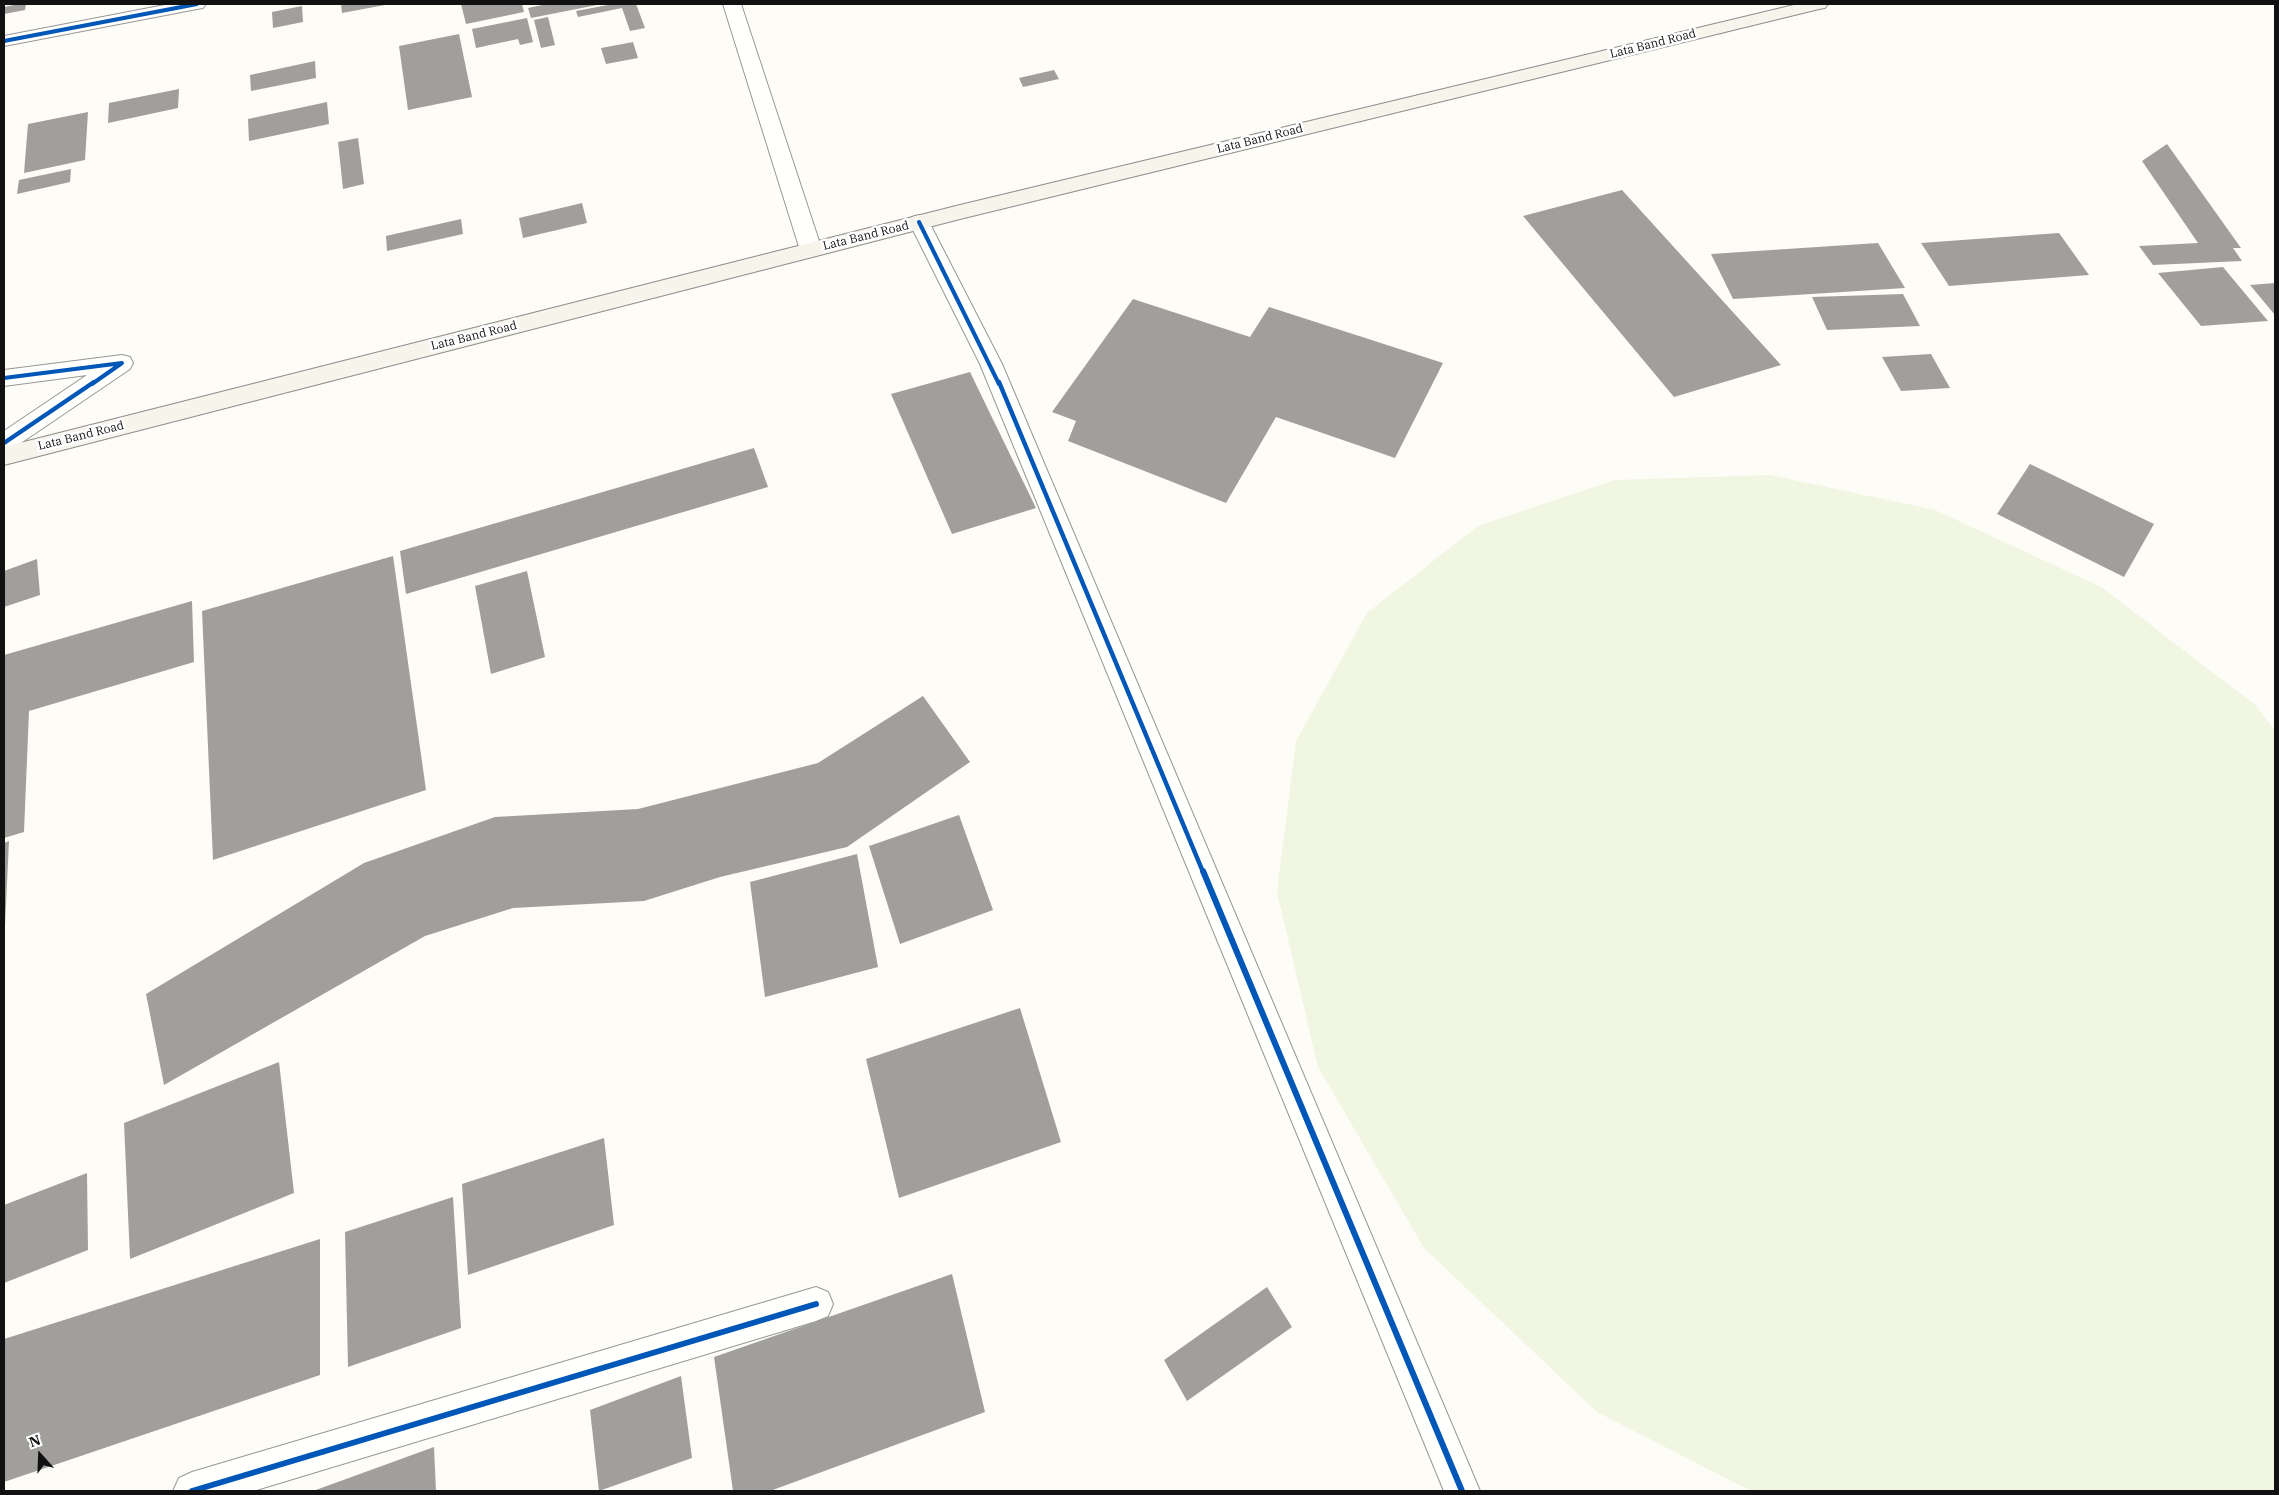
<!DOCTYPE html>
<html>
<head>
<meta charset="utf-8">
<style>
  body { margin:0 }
  #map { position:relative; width:2279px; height:1495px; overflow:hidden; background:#fdfcf7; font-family:"IBM Plex Serif",serif }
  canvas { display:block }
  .frame { position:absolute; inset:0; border:5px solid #111; pointer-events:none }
  .north { position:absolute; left:15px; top:1430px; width:50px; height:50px; -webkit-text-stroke:4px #fff; paint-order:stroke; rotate:340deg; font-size:14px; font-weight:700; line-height:20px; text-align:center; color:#111 }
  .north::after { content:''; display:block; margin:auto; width:18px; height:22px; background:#111; clip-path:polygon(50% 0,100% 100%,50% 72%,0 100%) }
</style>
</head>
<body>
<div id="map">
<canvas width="2279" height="1495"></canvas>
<div class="frame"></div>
<div class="north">N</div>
</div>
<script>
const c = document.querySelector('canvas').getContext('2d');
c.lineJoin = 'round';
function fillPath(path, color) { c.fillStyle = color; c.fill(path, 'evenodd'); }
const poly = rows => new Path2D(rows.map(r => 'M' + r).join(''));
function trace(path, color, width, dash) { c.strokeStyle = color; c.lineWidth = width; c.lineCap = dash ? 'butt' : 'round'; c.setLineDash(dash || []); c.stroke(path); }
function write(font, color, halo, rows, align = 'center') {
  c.font = font + ' "IBM Plex Serif",serif'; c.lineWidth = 5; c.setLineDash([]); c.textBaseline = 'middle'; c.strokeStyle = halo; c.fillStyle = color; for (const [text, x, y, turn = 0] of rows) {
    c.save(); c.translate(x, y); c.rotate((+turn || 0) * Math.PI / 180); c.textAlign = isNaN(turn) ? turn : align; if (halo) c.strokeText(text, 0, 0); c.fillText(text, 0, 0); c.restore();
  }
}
const pitch = poly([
  [1770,475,1935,510,2101,587,2254,704,2275,730,2275,1491,1751,1491,1597,1412,1424,1248,1318,1067,1277,892,1296,741,1367,613,1478,526,1615,480]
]);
const building = poly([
  [19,4,26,4,25,10,4,14,4,7],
  [341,4,385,4,385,5,342,13],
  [461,4,522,4,524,12,466,24],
  [547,4,597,4,597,5,531,18,528,8],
  [613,4,636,4,645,28,630,31,622,8,578,17,576,11],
  [302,6,303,22,273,28,272,12],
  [548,17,555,45,541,48,534,20],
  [527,18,533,42,520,45,518,39,476,48,472,29],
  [459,34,472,97,408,110,399,46],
  [633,42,638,58,606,64,601,48],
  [315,61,316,78,251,91,250,75],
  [1054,70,1059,79,1023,87,1019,78],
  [179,89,178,108,108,123,109,103],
  [327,102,329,124,249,141,248,119],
  [88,112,85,160,24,173,28,124],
  [358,138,364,184,343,189,338,142],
  [2167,144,2241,248,2233,248,2242,261,2153,265,2139,246,2198,243,2142,161],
  [71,169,70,182,17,194,19,180],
  [1622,190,1781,365,1674,397,1523,216],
  [582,203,587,223,523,238,519,218],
  [461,219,463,234,387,251,386,236],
  [2059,233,2089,275,1949,286,1921,243],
  [1878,243,1905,288,1733,299,1711,254],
  [2223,267,2268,321,2201,326,2158,273],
  [2275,283,2275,315,2250,285],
  [1903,294,1920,326,1827,330,1812,297],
  [1133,299,1250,337,1269,307,1443,363,1395,458,1276,417,1226,503,1068,441,1076,421,1052,412],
  [1931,354,1950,388,1901,391,1882,357],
  [970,372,1036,508,952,534,891,394],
  [754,448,768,487,406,594,400,551],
  [2030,464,2154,524,2124,577,1997,514],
  [393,556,426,790,213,860,202,611],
  [37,559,40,595,4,607,4,571],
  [527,571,545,657,491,674,475,586],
  [192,601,194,662,29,711,24,832,4,838,4,655],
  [923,696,970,762,847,847,720,877,644,901,513,908,425,936,164,1085,146,994,364,863,495,817,638,809,818,763],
  [959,815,993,910,900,944,869,846],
  [9,841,5,925,4,925,4,843],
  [857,854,878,967,765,997,750,882],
  [1020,1008,1061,1142,899,1198,866,1059],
  [279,1062,294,1193,130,1259,124,1123],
  [604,1138,614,1225,468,1275,462,1184],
  [87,1173,88,1250,4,1283,4,1205],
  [453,1197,461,1328,348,1367,345,1232],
  [320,1239,320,1375,4,1482,4,1339],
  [952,1274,985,1412,770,1491,733,1491,714,1357],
  [1267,1287,1292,1327,1187,1401,1164,1360],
  [681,1376,692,1458,599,1491,590,1410],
  [434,1447,436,1491,313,1491]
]);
const minor = poly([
  [170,4,206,4,203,8,197,9,4,46,4,36,170,4],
  [723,4,741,4,822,250,818,255,811,257,804,255,800,250,723,4],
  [919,215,926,217,929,222,1002,364,1480,1491,1444,1491,980,364,909,222,912,217,919,215],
  [122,355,130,357,133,363,130,369,12,449,4,452,4,431,87,375,4,386,4,370,122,355],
  [816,1287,828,1292,833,1304,828,1316,816,1321,253,1491,173,1491,179,1478,192,1472,816,1287]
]);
const secondary = poly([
  [1798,4,1828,4,1825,8,1819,9,960,219,4,465,4,447,960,205,1798,4]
]);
const cyclewayFar2 = poly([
  [4,41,197,4],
  [919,222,999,384],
  [4,378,122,363,92,384]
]);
const cyclewayFar1 = poly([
  [999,382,1203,872],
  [4,443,94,382]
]);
const cycleway = poly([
  [1203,871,1462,1491],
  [192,1491,816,1304]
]);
const farStreetnames = [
  ["Lata Band Road",1653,44,-14],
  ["Lata Band Road",1260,139,-14],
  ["Lata Band Road",866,236,-14],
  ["Lata Band Road",474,336,-14],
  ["Lata Band Road",81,436,-14]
];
fillPath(pitch, '#f0f6e1');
fillPath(building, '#a19f9c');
trace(minor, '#979795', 2);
trace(secondary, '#8e8d8b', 2);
fillPath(minor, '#fffffe');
fillPath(secondary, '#f6f4eb');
trace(cyclewayFar2, '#0057b8', 4);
trace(cyclewayFar1, '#0057b8', 4.5);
trace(cycleway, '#0057b8', 6);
write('12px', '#111', '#fff', farStreetnames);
</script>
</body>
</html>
